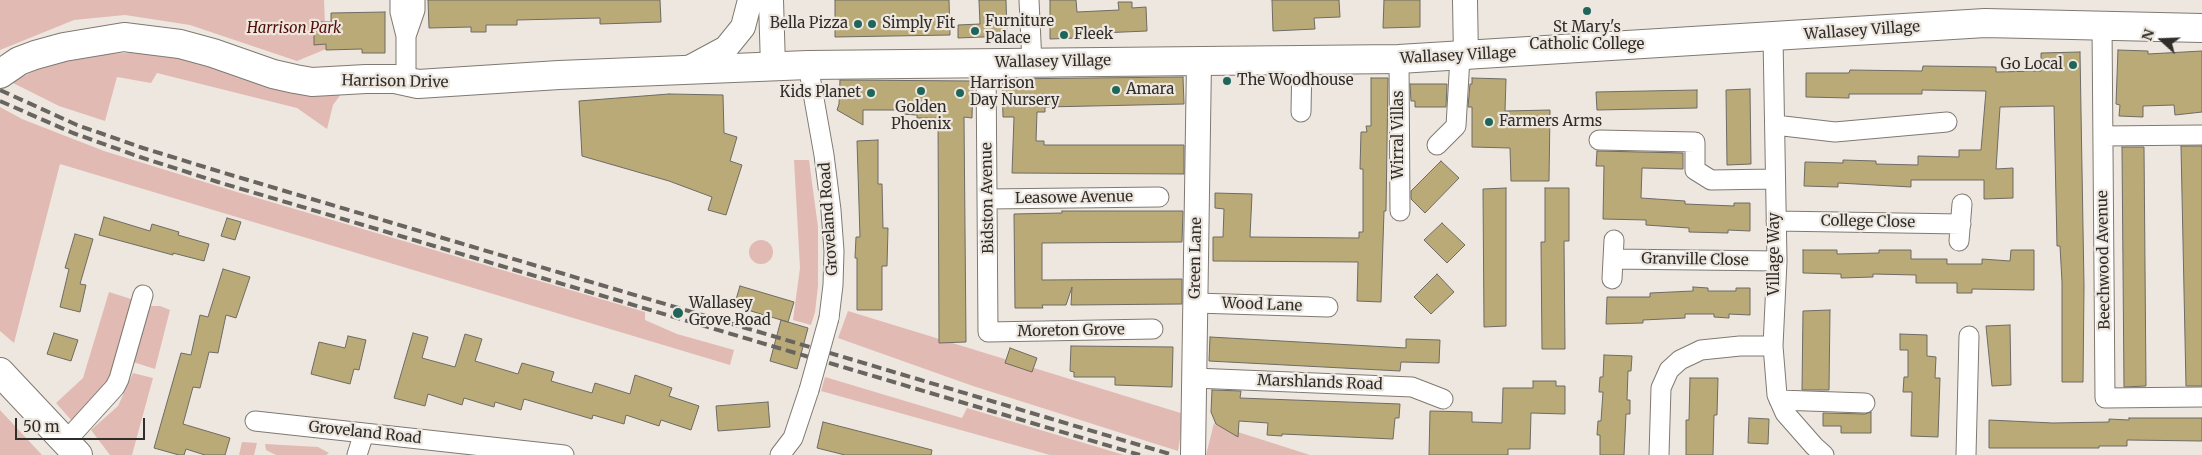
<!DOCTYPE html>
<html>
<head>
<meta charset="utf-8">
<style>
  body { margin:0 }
  #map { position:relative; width:2202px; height:455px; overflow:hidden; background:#eee7df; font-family:Merriweather,serif }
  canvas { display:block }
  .north { position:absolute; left:2137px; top:15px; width:50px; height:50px; -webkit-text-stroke:4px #eee7df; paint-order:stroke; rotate:290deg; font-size:14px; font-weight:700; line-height:20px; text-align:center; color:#302e2b }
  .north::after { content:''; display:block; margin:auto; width:18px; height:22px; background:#302e2b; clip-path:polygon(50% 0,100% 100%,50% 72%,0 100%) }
  .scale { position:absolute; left:15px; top:418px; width:130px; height:22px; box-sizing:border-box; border:2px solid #302e2b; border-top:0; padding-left:6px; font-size:15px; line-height:18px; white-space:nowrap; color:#302e2b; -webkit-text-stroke:4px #eee7df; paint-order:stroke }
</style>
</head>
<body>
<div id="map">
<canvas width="2202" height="455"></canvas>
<div class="north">N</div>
<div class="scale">50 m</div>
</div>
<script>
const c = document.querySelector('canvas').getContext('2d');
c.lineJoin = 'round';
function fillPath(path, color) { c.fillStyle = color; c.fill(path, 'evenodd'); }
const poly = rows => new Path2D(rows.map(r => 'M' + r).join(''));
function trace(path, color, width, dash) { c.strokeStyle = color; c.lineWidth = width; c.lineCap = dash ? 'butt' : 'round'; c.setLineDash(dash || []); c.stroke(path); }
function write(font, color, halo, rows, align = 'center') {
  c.font = font + ' Merriweather,serif'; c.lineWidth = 4.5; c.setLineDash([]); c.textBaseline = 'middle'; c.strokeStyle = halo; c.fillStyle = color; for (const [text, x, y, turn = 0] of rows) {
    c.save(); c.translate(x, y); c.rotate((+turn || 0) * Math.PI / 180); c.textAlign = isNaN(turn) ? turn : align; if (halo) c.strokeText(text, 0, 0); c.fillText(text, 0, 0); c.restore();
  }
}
const green = poly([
  [0,0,324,0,326,49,297,61,190,25,125,15,74,20,0,50],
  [151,52,210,65,341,94,333,105,327,129,297,108,157,73,151,83,117,77,105,121,59,106,11,82,45,66,102,54],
  [0,107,22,119,104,151,237,192,645,312,645,320,677,334,734,350,730,365,60,164,14,343,0,331],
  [794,160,809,160,818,227,818,286,815,312,811,325,793,320,800,268],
  '749 252a12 12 0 1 1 24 0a12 12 0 1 1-24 0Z',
  [109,292,131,299,134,309,113,384,91,407,72,421,56,403,83,378],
  [149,306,160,306,170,310,155,369,133,362],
  [848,311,1184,414,1178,451,973,386,838,338],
  [133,373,153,378,132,455,110,455,91,430,118,406],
  [825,377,962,418,967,408,1124,455,1050,455,821,391],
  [0,410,42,455,0,455],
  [1214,423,1216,425,1310,455,1206,455],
  [242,442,257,443,254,455,239,455],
  [265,444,318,447,329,453,326,455,276,455,266,450]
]);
const building = poly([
  [428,0,660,0,661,22,600,24,600,18,517,20,517,25,486,25,486,32,471,32,471,27,429,28,428,0],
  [835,0,949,0,950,35,835,37,835,0],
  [979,0,1006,0,1007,36,958,38,958,25,980,24,979,0],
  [1050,0,1076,0,1077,12,1119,10,1118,2,1132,2,1132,8,1146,7,1147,31,1077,34,1077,38,1050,39,1050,0],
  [1272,0,1339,0,1340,17,1314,18,1315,29,1273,31,1272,0],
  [1384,0,1420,0,1420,27,1383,28,1384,0],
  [385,12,385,53,362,53,362,49,326,50,326,44,314,45,314,22,331,22,331,13,385,12],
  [2118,50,2148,51,2148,54,2202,51,2202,112,2175,115,2174,105,2143,106,2143,117,2119,116,2120,105,2116,104,2118,50],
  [2080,52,2084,286,2083,382,2062,382,2062,282,2060,246,2057,246,2054,106,2000,107,1996,169,2013,168,2013,198,1984,199,1984,180,1911,180,1911,187,1838,183,1838,187,1804,186,1805,162,1843,163,1843,160,1876,161,1876,164,1918,165,1918,156,1959,157,1959,150,1981,150,1986,91,1922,90,1922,94,1849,94,1849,98,1806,97,1806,73,1849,73,1850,70,1922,71,1923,66,1996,67,1996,72,2041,71,2041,53,2080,52],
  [1183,77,1184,104,1045,107,1045,112,1037,112,1036,141,1044,141,1044,145,1184,145,1184,174,1012,173,1014,117,1003,117,1002,79,1183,77],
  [1371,78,1388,78,1386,211,1384,211,1381,302,1357,301,1358,262,1213,261,1213,237,1223,237,1224,209,1215,208,1215,193,1252,194,1250,237,1359,238,1359,232,1363,232,1363,169,1360,169,1361,132,1367,132,1366,126,1371,126,1371,78],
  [1472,78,1506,79,1505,111,1550,110,1549,181,1511,181,1510,148,1472,147,1472,107,1468,107,1470,84,1472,84,1472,78],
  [840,80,973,81,972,118,964,117,966,342,939,343,938,118,917,118,917,115,901,114,901,110,863,110,863,125,837,110,839,104,840,80],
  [1410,84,1447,84,1446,107,1415,107,1415,101,1411,101,1410,84],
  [1750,89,1751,164,1727,165,1726,90,1750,89],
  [1697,90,1697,108,1597,110,1596,92,1697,90],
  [669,94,723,95,724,133,737,137,730,161,742,165,726,215,708,210,712,197,669,181,582,156,579,101,669,94],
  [878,140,878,184,882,184,883,228,888,228,887,266,882,266,882,310,857,310,857,258,855,258,856,237,860,237,857,141,878,140],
  [2181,146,2202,146,2202,386,2186,386,2181,146],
  [2122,147,2144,147,2146,386,2124,387,2122,147],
  [1597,151,1683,153,1683,169,1642,168,1641,198,1685,201,1685,204,1734,206,1734,203,1750,203,1750,231,1728,230,1728,233,1689,232,1689,228,1646,225,1646,220,1603,219,1604,166,1596,166,1597,151],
  [1441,161,1459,178,1425,213,1411,199,1411,191,1441,161],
  [1506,188,1506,326,1484,327,1483,189,1506,188],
  [1545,188,1569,188,1569,241,1564,241,1565,349,1542,349,1541,242,1545,242,1545,188],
  [1062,211,1183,211,1182,242,1042,243,1042,280,1182,279,1182,304,1071,305,1072,287,1066,305,1042,305,1043,308,1015,308,1014,214,1062,213,1062,211],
  [104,217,150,231,152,224,179,232,178,235,209,244,204,261,173,253,173,255,99,235,104,217],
  [227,218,241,222,235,240,221,236,227,218],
  [1442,223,1465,245,1447,263,1424,240,1442,223],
  [75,234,93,239,80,284,86,285,80,312,60,307,69,269,65,268,75,234],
  [1803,250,1837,250,1837,254,1879,253,1879,250,1911,250,1911,259,1947,259,1947,264,1982,264,1982,259,2010,261,2011,250,2034,250,2034,290,1972,289,1972,293,1957,293,1957,283,1916,283,1916,275,1873,274,1873,277,1841,278,1841,274,1803,273,1803,250],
  [223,269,250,277,236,318,226,315,218,353,209,352,200,388,193,387,183,424,230,438,225,455,205,455,186,449,184,455,179,455,154,448,181,353,191,355,200,315,208,317,223,269],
  [1437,274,1454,292,1431,314,1414,297,1437,274],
  [740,286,794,302,788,322,734,306,740,286],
  [1693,287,1708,288,1708,291,1736,291,1736,288,1750,288,1750,315,1729,314,1729,318,1714,317,1714,314,1685,314,1685,318,1643,320,1643,323,1606,324,1607,297,1650,297,1650,293,1693,291,1693,287],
  [1830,310,1829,390,1802,390,1803,311,1830,310],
  [781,320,808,328,797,369,770,361,781,320],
  [2010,325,2011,385,1992,386,1986,326,2010,325],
  [54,333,78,340,71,361,47,354,54,333],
  [413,333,428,337,422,358,455,367,465,334,482,339,475,361,518,374,522,363,554,372,551,381,592,393,595,383,630,394,635,375,672,388,669,396,699,406,691,430,661,420,659,426,626,415,624,424,593,415,592,419,524,399,521,410,495,402,494,407,464,398,462,405,428,394,425,406,394,398,413,333],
  [1900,334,1927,335,1927,356,1936,357,1935,378,1940,378,1938,437,1911,436,1912,392,1903,392,1904,377,1908,377,1908,350,1900,350,1900,334],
  [348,336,366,340,359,370,354,369,350,384,311,374,319,342,345,348,348,336],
  [1210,337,1406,348,1406,339,1440,340,1439,363,1401,362,1400,371,1209,361,1210,337],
  [1071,346,1173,347,1172,387,1115,385,1115,377,1074,377,1074,372,1070,371,1071,346],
  [1010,348,1037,358,1032,372,1005,363,1010,348],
  [1604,355,1632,356,1631,371,1628,371,1627,400,1630,400,1630,414,1626,414,1624,455,1600,455,1600,435,1597,435,1598,421,1601,421,1603,392,1599,392,1600,377,1603,377,1604,355],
  [1690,378,1718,378,1717,415,1714,415,1713,455,1686,455,1686,420,1689,420,1690,378],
  [1533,381,1556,381,1556,386,1565,386,1565,414,1531,413,1530,449,1508,449,1508,455,1429,455,1430,411,1472,412,1472,422,1502,423,1503,388,1533,388,1533,381],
  [1212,390,1241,391,1240,398,1400,404,1399,418,1395,418,1393,439,1282,434,1282,436,1267,435,1268,423,1239,421,1238,437,1216,424,1211,412,1212,390],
  [768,402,770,427,718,431,716,406,768,402],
  [1871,412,1871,433,1841,433,1841,426,1823,426,1823,413,1865,414,1871,412],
  [1749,418,1769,419,1768,444,1748,443,1749,418],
  [2129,418,2202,418,2202,441,2127,440,2127,446,2099,446,2099,448,1989,448,1989,420,2053,423,2109,422,2109,419,2129,420,2129,418],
  [823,422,932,450,931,455,845,455,817,448,823,422]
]);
const minor = poly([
  [400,0,400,12,406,36,415,10,415,0],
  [1029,0,1032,63],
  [2102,25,2105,398,2202,397],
  [1773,37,1777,261,1773,346,1777,395,1785,413,1814,446,1824,455],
  [1399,59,1400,211],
  [986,63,988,332,1153,329],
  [808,65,824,155,831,210,834,251,833,285,829,318],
  [406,82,406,36],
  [1301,112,1302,60],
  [1775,125,1835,132,1947,122],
  [2103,136,2202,135],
  [1599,140,1695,142,1695,170,1711,180,1775,179],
  [1437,145,1456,126,1460,57],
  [988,199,1159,197],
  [1776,221,1961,224],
  [1959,241,1962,204],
  [1613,259,1777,261],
  [1612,279,1614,240],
  [1195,303,1328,307],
  [1194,378,1412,387,1443,399],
  [1779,400,1865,403],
  [255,421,564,455],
  [66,441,115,387,119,379,143,295],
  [357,455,364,433],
  [780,455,793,438,809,390],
  [1659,455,1661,388,1669,370,1680,360,1701,350,1740,346,1773,346],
  [1966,455,1969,336]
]);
const tertiary = poly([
  [771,0,773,67],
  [1465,0,1466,57],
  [687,69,726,48,743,27,750,0],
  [1193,455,1199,61]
]);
const secondary = poly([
  [0,74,19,61,35,55,64,47,124,37,180,44,213,53,273,74,295,79,312,82,366,79,395,79,418,84,559,75,808,65,1399,59,1985,23,2202,28]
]);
const primary = poly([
  [0,372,78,455]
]);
const rail = poly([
  [0,90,77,125,143,148,221,172,1173,455],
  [0,101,73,133,140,157,218,182,1140,455]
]);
const minorBridge = poly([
  [809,390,829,318]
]);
const markers = [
  [1587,11,5,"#1f665a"],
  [858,24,5,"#1f665a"],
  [872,24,5,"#1f665a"],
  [975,31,5,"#1f665a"],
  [1064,35,5,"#1f665a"],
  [2073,65,5,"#1f665a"],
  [1227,81,5,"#1f665a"],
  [1116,90,5,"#1f665a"],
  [921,91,5,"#1f665a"],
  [871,93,5,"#1f665a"],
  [960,93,5,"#1f665a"],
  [1489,122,5,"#1f665a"],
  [678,313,6,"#1f665a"]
];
const poiNames = [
  ["Furniture",985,22],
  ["Palace",985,39],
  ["Bella Pizza",848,24,"right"],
  ["Simply Fit",882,24],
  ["St Mary's",1587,28,"center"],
  ["Catholic College",1587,45,"center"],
  ["Fleek",1074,35],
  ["Go Local",2063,65,"right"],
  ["The Woodhouse",1237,81],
  ["Harrison",970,84],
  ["Day Nursery",970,101],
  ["Amara",1126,90],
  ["Kids Planet",861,93,"right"],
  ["Golden",921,108,"center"],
  ["Phoenix",921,125,"center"],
  ["Farmers Arms",1499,122],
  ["Wallasey",689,304],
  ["Grove Road",689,321]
];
const parkNames = [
  ["Harrison Park",294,29]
];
const streetNames = [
  ["Wallasey Village",1862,31,-4],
  ["Wallasey Village",1458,56,-3],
  ["Wallasey Village",1053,62,-1],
  ["Harrison Drive",395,82,1],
  ["Wirral Villas",1399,135,-90],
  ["Bidston Avenue",988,198,-91],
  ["Leasowe Avenue",1074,198,-1],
  ["Groveland Road",829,219,-94],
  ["College Close",1868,222,1],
  ["Village Way",1775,254,-90],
  ["Green Lane",1196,258,-89],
  ["Granville Close",1695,260,1],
  ["Beechwood Avenue",2104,260,-91],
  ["Wood Lane",1262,305,2],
  ["Moreton Grove",1071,331,-1],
  ["Marshlands Road",1320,383,2],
  ["Groveland Road",365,433,6]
];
fillPath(green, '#e1bab3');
fillPath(building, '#b9aa77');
trace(building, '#6e6b63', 1);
trace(minor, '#7f7971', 21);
trace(tertiary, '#7f7971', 26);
trace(secondary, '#7f7971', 30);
trace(primary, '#7f7971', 30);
trace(minor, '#fff', 19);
trace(tertiary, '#fff', 24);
trace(secondary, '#fff', 28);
trace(primary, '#fff', 28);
trace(rail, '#686460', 4, [10, 5]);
trace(minorBridge, '#7f7971', 21, []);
trace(minorBridge, '#fff', 19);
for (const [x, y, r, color] of markers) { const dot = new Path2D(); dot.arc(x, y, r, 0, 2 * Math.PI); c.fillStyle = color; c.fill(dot); trace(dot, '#eee7df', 2); }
write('15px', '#302e2b', '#eee7df', poiNames, 'left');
write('italic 15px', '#520e06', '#eee7df', parkNames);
write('15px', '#302e2b', '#eee7df', streetNames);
</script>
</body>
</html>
